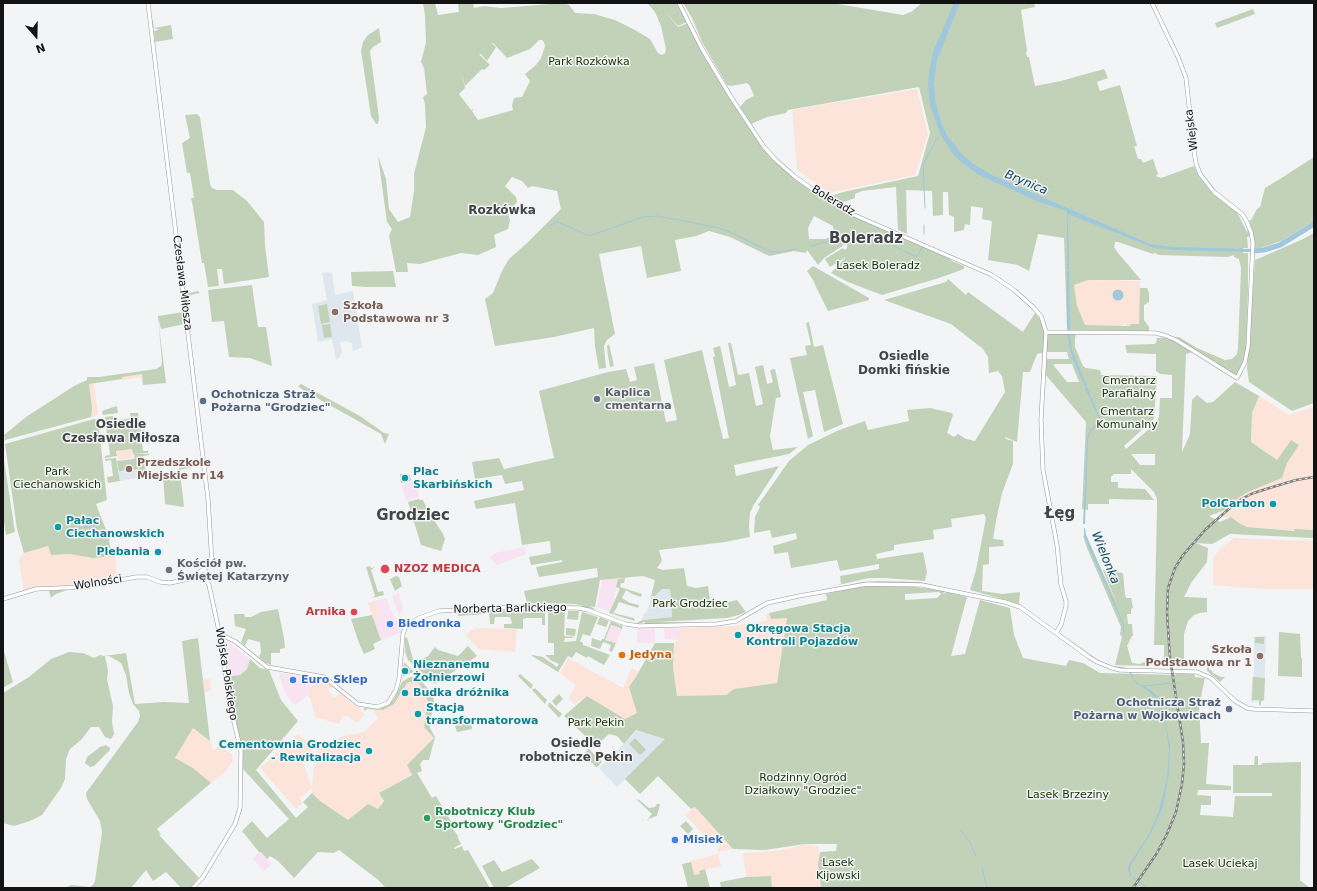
<!DOCTYPE html>
<html>
<head>
<meta charset="utf-8">
<style>
  body { margin:0 }
  #map { position:relative; width:1317px; height:891px; overflow:hidden; background:#f2f4f6; font-family:"DejaVu Sans",sans-serif }
  canvas { display:block }
  .frame { position:absolute; inset:0; border:4px solid #131314; pointer-events:none }
  .north { position:absolute; left:16px; top:16px; width:40px; height:40px; -webkit-text-stroke:3px #f2f4f6; paint-order:stroke; rotate:160deg; font-size:11px; font-weight:700; line-height:16px; text-align:center; color:#131314 }
  .north::after { content:''; display:block; margin:auto; width:14px; height:18px; background:#131314; clip-path:polygon(50% 0,100% 100%,50% 72%,0 100%) }
</style>
</head>
<body>
<div id="map">
<canvas width="1317" height="891"></canvas>
<div class="frame"></div>
<div class="north">N</div>
</div>
<script>
const c = document.querySelector('canvas').getContext('2d');
c.lineJoin = 'round';
function fillPath(path, color) { c.fillStyle = color; c.fill(path, 'evenodd'); }
const poly = rows => new Path2D(rows.map(r => 'M' + r).join(''));
function trace(path, color, width, dash) { c.strokeStyle = color; c.lineWidth = width; c.lineCap = dash ? 'butt' : 'round'; c.setLineDash(dash || []); c.stroke(path); }
function write(font, color, halo, rows, align = 'center') {
  c.font = font + ' "DejaVu Sans",sans-serif'; c.lineWidth = 3; c.setLineDash([]); c.textBaseline = 'middle'; c.strokeStyle = halo; c.fillStyle = color; for (const [text, x, y, turn = 0] of rows) {
    c.save(); c.translate(x, y); c.rotate((+turn || 0) * Math.PI / 180); c.textAlign = isNaN(turn) ? turn : align; if (halo) c.strokeText(text, 0, 0); c.fillText(text, 0, 0); c.restore();
  }
}
const commercial = poly([
  [415,477,419,486,417,487,419,497,406,501,402,486,411,482],
  [525,547,526,554,497,565,489,557,495,553],
  [616,578,618,579,611,612,597,607,602,580],
  [399,593,403,610,399,615,392,596],
  [386,598,393,615,396,618,402,632,381,640,373,619,380,617,375,601],
  [611,622,622,628,616,643,605,640],
  [655,628,655,643,637,643,637,629],
  [664,628,679,628,679,640,665,639],
  [223,639,250,659,247,669,240,675,227,677],
  [281,673,313,677,308,695,296,705,292,703,285,693,280,678,279,677],
  [260,851,272,864,264,871,253,859]
]);
const industrial = poly([
  [917,89,928,134,915,175,830,193,797,170,792,110],
  [1088,280,1140,281,1140,324,1131,324,1131,326,1126,326,1126,323,1123,323,1123,326,1085,325,1077,306,1074,285],
  [142,374,143,377,122,380,121,377],
  [94,383,98,415,91,417,92,408,88,384],
  [1259,396,1289,415,1314,407,1314,532,1247,527,1239,523,1231,517,1221,517,1219,515,1238,498,1248,492,1282,478,1287,463,1299,445,1291,440,1277,460,1251,442,1252,413],
  [132,449,133,458,118,460,117,451],
  [1234,538,1314,541,1314,589,1262,589,1213,585,1213,558,1220,549],
  [48,546,51,555,70,554,93,558,115,555,117,578,85,584,34,587,24,591,19,560,24,553],
  [375,601,380,617,373,619,368,603],
  [769,613,771,619,787,617,777,683,734,689,726,695,677,696,673,667,674,643,679,640,679,628,734,626,751,623,752,624,767,620,766,615],
  [475,628,517,629,515,652,479,649,465,635],
  [568,658,623,688,632,668,639,672,629,687,637,713,625,719,587,696,574,704,569,697,576,686,560,673],
  [313,677,325,680,333,686,328,690,334,698,341,693,352,704,359,707,364,715,357,723,348,716,343,716,339,724,315,717,311,700,308,695],
  [210,679,211,690,204,693,203,680],
  [409,682,419,683,428,701,424,727,434,738,407,765,412,774,379,793,383,800,378,809,368,804,348,820,320,801,312,793,312,788,300,798,302,804,296,809,260,768,298,734,307,742,313,746,312,757,303,763,312,787,315,757,316,753,322,744,346,735,357,734,365,731,378,718,373,709,383,710,394,704,405,684],
  [193,728,211,742,212,749,215,749,218,746,232,754,233,761,225,772,211,783,193,768,175,758],
  [695,807,696,808,733,849,717,852,720,844,713,837,710,838,706,833,704,835,685,815],
  [805,844,819,847,818,864,821,888,772,888,771,876,746,877,743,853,763,852,789,849],
  [718,854,721,866,699,871,700,874,694,875,690,861]
]);
const built = poly([
  [326,272,332,273,335,295,353,291,362,347,353,351,352,343,346,341,340,342,342,354,340,354,340,357,336,360,332,339,318,342,312,304,327,300,322,273],
  [137,458,140,477,120,481,117,461],
  [662,589,670,589,672,617,642,620,643,615,648,610,651,596,655,596],
  [1266,636,1264,700,1263,701,1251,702,1252,678,1254,675,1254,637],
  [636,730,666,739,617,787,599,768,632,736]
]);
const green = poly([
  [423,3,435,3,438,15,459,12,458,3,473,3,474,8,484,6,501,8,563,3,569,5,575,13,594,14,615,20,633,29,650,39,658,53,662,55,665,53,666,49,661,26,655,12,647,3,678,3,687,22,678,26,664,10,678,27,688,23,714,73,768,155,791,176,819,196,847,213,947,257,952,261,964,266,964,269,939,278,882,295,848,282,831,273,846,257,830,267,825,259,843,248,845,250,847,248,847,243,824,258,818,265,807,250,806,253,794,251,769,256,730,237,709,231,696,236,675,240,681,271,647,278,641,246,599,254,615,334,607,340,604,346,606,368,599,369,595,347,594,328,554,337,495,346,485,299,493,293,502,271,509,259,527,243,561,209,557,191,532,186,528,188,522,181,512,177,505,186,516,197,517,202,514,206,507,210,510,220,508,229,494,235,496,247,478,255,461,253,420,264,407,263,408,272,396,272,389,236,392,229,387,222,378,156,386,179,389,209,398,222,410,217,414,191,414,174,426,127,425,104,423,97,427,94,424,68,421,62,426,42,425,16],
  [539,40,542,40,544,42,545,46,541,58,536,65,525,74,530,81,522,97,514,98,512,105,513,110,478,120,472,111,474,109,471,110,459,94,465,88,462,74,465,86,482,69,484,70,490,65,479,54,481,54,487,61,496,47,491,43,494,44,507,58,530,49],
  [814,216,833,226,834,236,825,239,809,239,808,228],
  [683,3,832,3,903,15,911,12,922,3,1034,3,1035,7,1021,10,1027,51,1026,52,1027,57,1029,57,1035,86,1061,81,1104,69,1108,78,1097,82,1100,91,1120,85,1137,146,1134,146,1138,159,1141,159,1143,163,1153,159,1158,174,1156,176,1161,178,1194,166,1199,177,1210,191,1237,212,1247,232,1250,223,1249,221,1251,220,1257,209,1260,207,1265,188,1283,177,1314,157,1314,221,1281,241,1261,248,1254,249,1253,234,1247,237,1248,248,1243,248,1243,253,1248,253,1248,292,1246,352,1241,367,1236,375,1195,350,1190,353,1186,354,1182,452,1190,434,1192,400,1197,395,1207,403,1213,402,1235,382,1259,396,1252,413,1251,442,1277,460,1291,440,1299,445,1287,463,1282,478,1248,492,1238,498,1225,510,1209,516,1220,522,1231,517,1239,523,1247,527,1295,531,1294,529,1314,530,1314,538,1230,534,1212,544,1196,543,1208,548,1207,562,1191,583,1184,597,1207,598,1207,612,1200,613,1194,615,1188,621,1184,634,1184,667,1153,665,1154,658,1154,665,1164,665,1164,645,1154,645,1157,509,1157,499,1154,492,1131,469,1131,474,1114,474,1111,477,1111,482,1118,482,1118,488,1145,489,1154,500,1109,499,1109,504,1088,504,1088,510,1082,509,1086,422,1045,374,1047,359,1069,359,1067,352,1047,352,1037,354,1030,372,1023,372,1017,442,1005,437,1006,439,1013,441,1013,464,1002,493,996,521,993,539,1003,540,1004,546,989,547,989,564,983,565,982,591,1002,594,1020,592,1019,604,970,593,1017,603,970,590,976,570,986,518,984,514,951,519,952,527,933,530,934,539,894,545,894,550,876,554,877,559,923,552,927,572,925,581,885,578,869,578,825,588,841,584,840,576,879,569,879,564,840,571,837,560,791,568,788,552,774,554,773,546,797,539,796,533,772,538,770,530,754,533,755,517,760,507,758,505,789,461,808,445,839,430,865,421,868,430,909,421,907,410,930,408,952,413,953,415,947,433,954,437,958,434,966,439,975,441,1005,392,1002,376,998,371,989,373,988,357,983,349,951,324,884,300,946,282,948,279,966,295,968,292,1023,332,1035,313,1042,322,1044,334,1065,334,1067,330,1064,238,1038,234,1029,271,1018,265,988,260,992,221,982,219,983,208,971,206,970,225,965,224,964,230,954,232,954,217,949,215,948,192,943,192,943,215,933,216,932,191,906,190,907,234,898,230,896,187,862,191,855,194,855,198,838,204,835,202,828,197,843,192,918,176,930,133,919,87,788,110,786,113,767,117,751,124,740,107,746,100,754,96,750,86,747,83,731,86,727,85,702,42,692,18],
  [1115,242,1118,242,1153,254,1154,253,1159,255,1228,257,1234,255,1234,257,1239,259,1241,268,1238,348,1237,354,1232,359,1225,360,1197,348,1179,337,1157,338,1156,343,1154,344,1125,345,1127,353,1156,354,1156,371,1160,374,1172,375,1172,398,1160,398,1159,417,1156,423,1126,449,1124,446,1154,419,1157,376,1101,375,1100,370,1086,368,1083,366,1075,347,1075,338,1077,330,1149,331,1149,327,1144,320,1144,305,1149,302,1149,293,1147,288,1140,288,1139,324,1131,324,1130,326,1085,325,1077,306,1074,285,1088,280,1141,280,1118,253,1114,247],
  [1054,364,1072,364,1079,382,1067,382,1054,366],
  [1131,454,1155,454,1155,465,1140,465],
  [1253,9,1255,14,1217,28,1215,23],
  [152,21,153,21,154,28,171,25,173,39,155,42,154,31,158,30,158,29,153,28],
  [379,28,381,42,373,47,370,51,379,118,378,124,376,124,371,116,361,51,363,42,368,35],
  [197,114,200,117,210,184,212,188,217,190,233,190,247,201,264,222,265,246,269,277,224,284,222,269,217,269,219,286,208,287,204,263,202,263,193,207,191,198,194,198,190,173,187,173,182,143,190,138,185,115],
  [1314,233,1314,403,1292,411,1249,382,1247,368,1255,260,1301,240],
  [813,266,869,298,869,300,828,311,817,289,813,280,807,271],
  [393,271,396,287,367,287,352,286,351,272],
  [252,285,258,327,266,327,272,366,250,358,229,357,224,321,212,322,208,290],
  [198,291,200,293,186,296,191,331,189,332,185,294],
  [327,304,330,322,321,324,318,306],
  [183,312,185,324,161,329,158,318,166,383,143,385,142,374,122,377,122,379,89,384,92,408,91,417,5,440,4,435,26,417,74,386,87,380,87,377,99,377,156,369,161,366,162,362,158,317,158,316],
  [809,322,814,347,823,345,843,424,824,432,815,390,803,392,813,436,808,439,790,358,807,355,805,346,811,345,806,323],
  [330,324,332,337,324,338,322,325],
  [728,343,731,343,738,375,749,373,756,406,763,404,755,367,763,365,767,384,773,382,770,370,775,369,781,397,776,398,770,436,773,450,798,447,789,454,734,465,736,476,779,466,753,506,750,513,749,526,750,537,725,542,659,550,662,561,657,568,663,570,684,568,687,586,696,588,708,586,711,606,737,600,746,612,739,615,727,618,658,622,705,622,645,624,645,622,638,624,637,623,642,620,672,617,670,589,662,589,655,596,651,596,655,580,643,576,600,580,595,607,590,606,596,610,577,606,527,605,526,604,584,606,575,604,527,603,524,591,598,577,597,568,539,577,536,567,562,562,562,560,531,565,529,557,551,553,550,541,522,545,515,503,476,509,474,501,524,490,522,481,505,484,502,475,475,479,472,462,499,458,504,469,554,458,539,391,608,372,626,369,630,382,637,380,634,367,654,363,666,422,677,420,664,360,702,350,723,439,729,438,713,357,715,356,713,348,720,346,729,387,736,385],
  [609,344,614,366,610,367,608,356,607,346],
  [301,384,360,416,384,433,389,434,385,444,381,434,303,390,298,386],
  [117,406,118,413,103,415,102,412,104,410],
  [130,413,138,413,140,430,145,430,146,433,141,434,143,451,148,451,148,453,133,454,132,449,116,451,117,456,105,458,105,456,110,455,108,438,104,439,104,435,107,434,105,417,113,416,114,421,131,418],
  [94,419,98,420,107,500,96,504,108,535,112,556,93,558,70,554,51,555,48,546,24,553,17,529,5,444],
  [134,454,149,454,149,455,143,456,146,472,151,472,151,475,140,477,138,462,138,469,119,471,117,461,135,459],
  [116,458,120,481,108,483,107,477,113,476,111,460,105,461,105,459],
  [3,460,4,460,15,532,6,535,3,516],
  [202,462,200,466,179,470,179,467],
  [180,473,184,506,183,507,165,504,163,476],
  [400,474,410,475,411,480,408,482,401,483],
  [419,499,420,500,423,500,427,509,443,534,445,539,441,551,421,545,408,502],
  [1086,535,1118,606,1103,570,1123,573,1125,594,1126,598,1131,598,1133,608,1131,609,1131,614,1127,614,1128,624,1132,624,1133,636,1132,636,1127,646,1132,663,1140,664,1143,662,1144,663,1147,658,1150,661,1149,666,1115,665,1122,637,1120,634,1121,627,1087,548,1083,536],
  [370,566,371,568,375,567,371,570,378,592,383,591,384,595,372,598,375,596,366,567],
  [396,576,399,577,402,586,395,591,390,579],
  [625,578,624,583,621,583,620,587,642,594,641,597,632,594,626,590,622,598,630,603,639,605,638,608,619,602,616,609,613,613,634,618,635,621,609,613,620,589,616,587,618,579],
  [879,581,919,582,935,585,878,582,844,586,862,582],
  [871,585,923,586,935,588,946,591,917,586,877,585,843,590,870,586,915,587,945,591,942,594,947,592,967,597,951,656,965,654,980,600,1010,608,1014,635,1023,658,1066,666,1069,660,1083,663,1100,673,1176,675,1174,672,1179,672,1194,673,1195,677,1205,678,1199,706,1201,743,1209,743,1206,784,1231,786,1231,790,1198,790,1197,795,1211,796,1211,805,1201,805,1200,815,1233,817,1235,796,1272,796,1272,793,1233,793,1233,765,1254,765,1255,756,1258,756,1258,765,1261,765,1262,763,1301,762,1300,880,1310,888,821,888,818,864,820,852,836,851,837,844,805,844,765,850,733,849,695,807,691,809,658,776,640,794,625,779,665,739,636,730,624,744,617,736,609,734,596,746,564,716,587,696,625,719,637,713,629,687,637,675,655,643,674,643,673,667,677,696,726,695,734,689,777,683,787,618,771,619,769,613,827,600,826,594,839,591,793,599],
  [939,592,941,594,937,598,905,600,905,594],
  [70,589,56,594,51,598,49,591],
  [278,609,284,638,285,648,280,649,280,653,271,653,271,665,264,662,259,657,261,652,260,642,248,639,245,646,241,642,246,629,235,626,234,614,244,614,245,617,251,617,261,612],
  [515,610,545,610,545,625,542,625,542,618,526,618,523,619,523,629,504,628,504,624,511,624,512,622,510,617,495,617,494,624,490,624,489,611],
  [548,610,565,611,564,636,575,637,572,638,565,638,564,642,576,641,582,612,598,617,590,636,583,634,580,641,583,643,583,645,610,655,604,665,588,656,587,658,576,652,572,658,568,656,558,672,532,656,532,655,543,657,557,667,559,664,552,661,545,655,554,655,554,643,548,643],
  [485,611,485,614,458,616,459,612],
  [568,611,579,611,578,620,567,619],
  [372,615,381,640,373,644,375,649,364,654,359,643,351,619],
  [600,617,609,621,606,627,597,624],
  [611,621,623,626,620,633,621,628,611,625,605,640,616,643,612,652,609,651,611,645,603,642,600,649,591,646,592,638,601,641,602,639,604,639],
  [566,628,576,629,575,636,566,635],
  [1279,632,1300,634,1301,657,1302,659,1302,677,1278,676],
  [1061,633,1098,660,1112,666,1125,667,1125,669,1111,667,1103,664,1094,658],
  [407,637,414,663,428,656,435,647,438,650,458,656,468,646,477,656,435,684,408,660,405,652,405,638],
  [1255,637,1264,637,1264,644,1255,643],
  [198,638,210,741,193,728,175,758,193,768,211,783,157,829,161,834,159,835,199,878,190,888,181,888,166,872,153,881,146,870,131,888,64,888,72,885,90,887,93,885,95,881,102,832,100,821,87,799,86,793,138,722,140,716,139,711,133,704,129,693,126,675,121,663,109,656,105,656,108,671,107,679,113,706,112,722,114,734,111,739,105,737,99,727,91,727,81,740,70,749,66,759,65,779,61,788,42,815,30,821,14,826,3,823,3,693,29,677,51,659,69,652,83,653,94,658,100,655,104,656,126,653,135,704,164,702,189,703,182,641],
  [3,648,13,682,3,688],
  [250,659,260,668,269,670,281,700,298,721,256,770,296,818,308,807,303,802,312,793,320,801,348,820,368,804,378,809,384,801,379,793,412,775,407,765,434,738,424,727,428,701,419,683,409,682,407,683,394,704,383,710,366,709,366,711,363,709,365,708,379,709,388,705,394,699,402,682,410,677,418,678,433,694,434,702,430,723,430,728,435,737,429,760,423,760,420,764,422,771,417,773,432,798,436,796,455,828,453,829,458,836,458,838,461,844,454,848,455,849,462,846,464,851,468,850,490,888,386,888,377,879,339,850,334,853,318,852,294,878,278,861,270,856,267,859,261,852,259,852,242,831,252,821,267,838,289,819,242,768,227,677,240,675,247,669],
  [404,662,413,671,413,672,403,677],
  [1209,665,1209,669,1212,671,1213,673,1221,677,1225,677,1220,682,1207,671,1207,666],
  [520,674,533,685,531,689,518,676],
  [1253,677,1265,678,1264,700,1261,701,1261,705,1259,705,1259,700,1252,700],
  [535,688,547,700,545,704,532,690],
  [559,694,563,699,556,706,552,701],
  [549,702,562,714,559,718,548,706],
  [471,722,472,729,457,732,455,726],
  [635,738,646,750,640,755,629,744],
  [106,745,110,748,110,750,94,766,90,767,85,763,87,757,100,747],
  [588,749,589,749,602,762,597,767,596,767,593,764,593,763,592,763,586,758,587,757,585,757,583,755],
  [638,799,649,808,655,807,657,804,660,804,657,816,648,819,649,821,647,820,648,819,652,814,637,800],
  [686,821,693,829,688,834,680,826],
  [532,859,540,868,505,888,494,888,482,866,494,860,502,872],
  [691,862,694,875,700,874,699,871,705,869,710,888,688,888,682,864],
  [771,876,772,888,721,888,720,882,746,877]
]);
const water = poly([
  [954,3,960,3,937,60,934,84,935,100,941,122,947,135,960,152,972,163,994,176,1150,244,1172,247,1251,249,1251,252,1173,250,1154,248,1112,231,1112,234,1111,231,1068,214,1069,269,1067,270,1067,211,1039,202,979,175,960,161,954,155,940,134,938,136,940,133,930,105,928,83,929,74,933,52],
  [1067,271,1069,271,1070,330,1067,330],
  '1112.5 295a5.5 5.5 0 1 1 11 0a5.5 5.5 0 1 1-11 0Z',
  [1067,334,1070,334,1072,350,1087,386,1085,387,1072,357],
  [1087,387,1101,421,1101,422,1091,431,1088,439,1085,524,1083,524,1087,438,1091,429,1100,421,1085,388],
  [96,516,97,517,99,524,84,528,82,521],
  [1084,528,1085,528,1086,535,1124,625,1124,634,1123,634,1123,625,1090,550,1084,535],
  [1129,672,1131,672,1134,679,1138,683,1152,691,1160,700,1166,722,1170,746,1169,774,1163,806,1151,833,1131,865,1130,869,1131,876,1145,885,1147,888,1130,876,1128,869,1129,865,1149,834,1158,813,1167,779,1169,750,1166,725,1158,700,1147,690,1136,683]
]);
const stream = poly([
  [925,208,923,164,938,137],
  [548,226,558,222,587,235,592,235,643,217,657,216,719,228,730,232,769,251,779,252,797,249],
  [863,233,868,234,917,257,922,247],
  [924,234,924,225],
  [810,246,859,234],
  [1175,683,1178,683],
  [1144,686,1172,683],
  [960,830,971,844,976,857],
  [982,868,987,888]
]);
const river = poly([
  [1253,251,1264,250,1280,245,1314,224]
]);
const minor = poly([
  [148,3,208,499,212,563,194,576,194,578],
  [679,3,701,47,731,97,764,147,777,161,794,176,815,191,845,211,992,275,1014,290,1032,306,1041,316,1046,332,1041,420,1043,470,1057,545,1061,585,1066,601,1066,606,1061,625,1056,633],
  [1046,332,1155,333,1164,335,1176,340,1237,378,1245,362,1248,347,1253,243,1251,232,1246,220,1242,214,1214,192,1200,174,1196,163,1194,151,1186,78,1178,57,1152,3],
  [3,599,36,589,85,587,136,577,147,577,160,582,170,583,198,577,206,580],
  [220,634,236,642,267,667,324,677,358,704,377,707,388,703,396,690,399,679,403,634,405,628,419,618,439,611,515,607,579,608,588,610,626,624,639,626,717,624,736,621,767,603,799,596,867,584,922,585,1005,602,1020,607,1089,657,1097,662,1112,668,1120,670,1197,672,1211,678,1235,701,1247,708,1253,709,1314,711],
  [193,888,203,877,235,824,240,808,241,751,229,701,219,631,209,585,206,580,207,577,204,568]
]);
const rail = poly([
  [1133,888,1157,853,1167,834,1176,812,1182,784,1184,764,1183,742,1170,658,1167,613,1168,588,1175,568,1183,555,1206,529,1238,501,1251,494,1266,489,1296,480,1314,477]
]);
const markers = [
  [335,312,4,"#8d6e63"],
  [597,399,4,"#6b7280"],
  [203,401,4,"#5c6f8a"],
  [129,469,4,"#8d6e63"],
  [405,478,4,"#0f9aa8"],
  [1273,504,4,"#0f9aa8"],
  [58,527,4,"#0f9aa8"],
  [158,552,4,"#0f9aa8"],
  [385,569,5,"#e0444e"],
  [169,570,4,"#6b7280"],
  [354,612,4,"#e0444e"],
  [390,624,4,"#3f7fe0"],
  [738,635,4,"#0f9aa8"],
  [622,655,4,"#e8710a"],
  [1260,656,4,"#8d6e63"],
  [405,671,4,"#0f9aa8"],
  [293,680,4,"#3f7fe0"],
  [405,693,4,"#0f9aa8"],
  [1229,709,4,"#5c6f8a"],
  [418,714,4,"#0f9aa8"],
  [369,751,4,"#0f9aa8"],
  [427,818,4,"#2e9e5b"],
  [675,840,4,"#3f7fe0"]
];
const parkNames = [
  ["Park Rozkówka",589,62],
  ["Lasek Boleradz",878,266],
  ["Cmentarz",1129,381],
  ["Parafialny",1129,394],
  ["Cmentarz",1127,412],
  ["Komunalny",1127,425],
  ["Park",57,472],
  ["Ciechanowskich",57,485],
  ["Park Grodziec",690,604],
  ["Park Pekin",596,723],
  ["Rodzinny Ogród",803,778],
  ["Działkowy \"Grodziec\"",803,791],
  ["Lasek Brzeziny",1068,795],
  ["Lasek",838,863],
  ["Kijowski",838,876],
  ["Lasek Uciekaj",1220,864]
];
const streetNames = [
  ["Wiejska",1192,130,-97],
  ["Boleradz",833,201,31],
  ["Czesława Miłosza",182,283,83],
  ["Wolności",98,583,-9],
  ["Norberta Barlickiego",510,609,-1],
  ["Wojska Polskiego",226,674,81]
];
const educationNames = [
  ["Szkoła",343,306],
  ["Podstawowa nr 3",343,319],
  ["Przedszkole",137,463],
  ["Miejskie nr 14",137,476],
  ["Szkoła",1252,650,"right"],
  ["Podstawowa nr 1",1252,663,"right"]
];
const worshipNames = [
  ["Kaplica",605,393],
  ["cmentarna",605,406],
  ["Kościół pw.",177,564],
  ["Świętej Katarzyny",177,577]
];
const serviceNames = [
  ["Ochotnicza Straż",211,395],
  ["Pożarna \"Grodziec\"",211,408],
  ["Ochotnicza Straż",1221,703,"right"],
  ["Pożarna w Wojkowicach",1221,716,"right"]
];
const cultureNames = [
  ["Plac",413,472],
  ["Skarbińskich",413,485],
  ["PolCarbon",1265,504,"right"],
  ["Pałac",66,521],
  ["Ciechanowskich",66,534],
  ["Plebania",150,552,"right"],
  ["Okręgowa Stacja",746,629],
  ["Kontroli Pojazdów",746,642],
  ["Nieznanemu",413,665],
  ["Żołnierzowi",413,678],
  ["Budka dróżnika",413,693],
  ["Stacja",426,708],
  ["transformatorowa",426,721],
  ["Cementownia Grodziec",361,745,"right"],
  ["- Rewitalizacja",361,758,"right"]
];
const healthNames = [
  ["NZOZ MEDICA",394,569],
  ["Arnika",346,612,"right"]
];
const shopNames = [
  ["Biedronka",398,624],
  ["Euro Sklep",301,680],
  ["Misiek",683,840]
];
const foodNames = [
  ["Jedyna",630,655]
];
const leisureNames = [
  ["Robotniczy Klub",435,812],
  ["Sportowy \"Grodziec\"",435,825]
];
const waterNames = [
  ["Brynica",1026,183,23],
  ["Wielonka",1105,558,68]
];
const neighbourhoodNames = [
  ["Rozkówka",502,211],
  ["Osiedle",904,357],
  ["Domki fińskie",904,371],
  ["Osiedle",121,425],
  ["Czesława Miłosza",121,439],
  ["Osiedle",576,744],
  ["robotnicze Pekin",576,758]
];
const districtNames = [
  ["Boleradz",866,239],
  ["Łęg",1060,514],
  ["Grodziec",413,516]
];
fillPath(commercial, '#f8e3f2');
fillPath(industrial, '#fce4da');
fillPath(built, '#dfe7ee');
fillPath(green, '#c2d2b9');
fillPath(water, '#9fc8dd');
trace(stream, '#9fc8dd', 1);
trace(river, '#9fc8dd', 5);
trace(minor, '#989a9c', 4.5);
trace(minor, '#fff', 3.5);
trace(rail, '#7e7f80', 2.5);
trace(rail, '#f2f4f6', 1, [3]);
for (const [x, y, r, color] of markers) { const dot = new Path2D(); dot.arc(x, y, r, 0, 2 * Math.PI); c.fillStyle = color; c.fill(dot); trace(dot, '#f2f4f6', 1.5); }
write('11px', '#173200', '#f2f4f6', parkNames);
write('11px', '#131314', '#f2f4f6', streetNames);
write('bold 11px', '#785e54', '#f2f4f6', educationNames, 'left');
write('bold 11px', '#5b616d', '#f2f4f6', worshipNames, 'left');
write('bold 11px', '#4e5e75', '#f2f4f6', serviceNames, 'left');
write('bold 11px', '#0d838f', '#f2f4f6', cultureNames, 'left');
write('bold 11px', '#be3a42', '#f2f4f6', healthNames, 'left');
write('bold 11px', '#366cbe', '#f2f4f6', shopNames, 'left');
write('bold 11px', '#c56008', '#f2f4f6', foodNames, 'left');
write('bold 11px', '#27864d', '#f2f4f6', leisureNames, 'left');
write('italic 12px', '#0a4258', '#f2f4f6', waterNames);
write('bold 12px', '#424445', '#f2f4f6', neighbourhoodNames);
write('bold 15px', '#424445', '#f2f4f6', districtNames);
</script>
</body>
</html>
